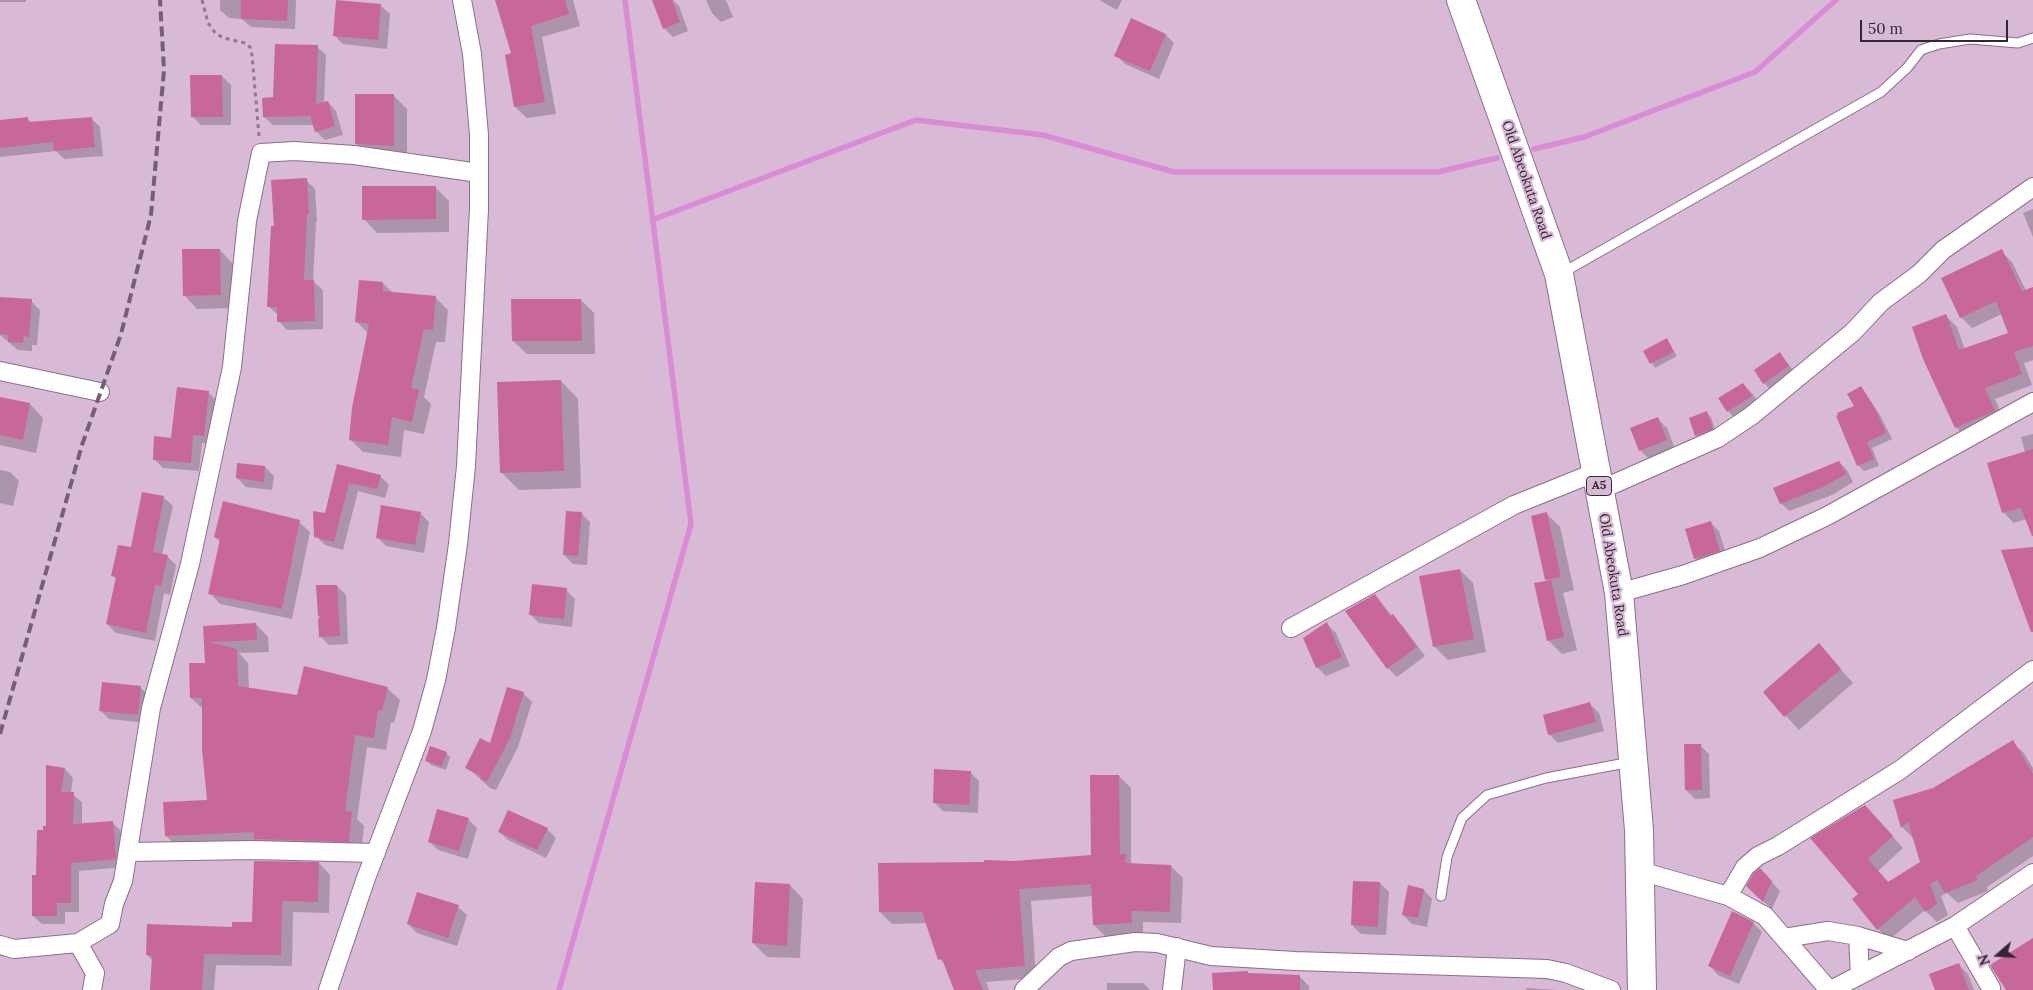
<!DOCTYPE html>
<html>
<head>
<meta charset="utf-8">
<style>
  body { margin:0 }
  #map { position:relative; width:2033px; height:990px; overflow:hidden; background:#d8b9d6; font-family:Lora,serif }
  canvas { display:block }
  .north { position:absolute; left:1973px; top:930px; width:50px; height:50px; -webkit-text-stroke:4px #d8b9d6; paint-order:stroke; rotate:251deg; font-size:14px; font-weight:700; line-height:20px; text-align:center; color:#332732 }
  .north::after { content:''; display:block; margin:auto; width:18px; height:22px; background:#332732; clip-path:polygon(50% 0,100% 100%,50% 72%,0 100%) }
  .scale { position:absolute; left:1860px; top:20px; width:148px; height:22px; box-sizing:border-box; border:2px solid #332732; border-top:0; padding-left:6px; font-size:15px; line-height:18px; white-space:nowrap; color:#332732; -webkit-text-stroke:4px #d8b9d6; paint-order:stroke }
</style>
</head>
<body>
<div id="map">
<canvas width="2033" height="990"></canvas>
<div class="north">N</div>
<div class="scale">50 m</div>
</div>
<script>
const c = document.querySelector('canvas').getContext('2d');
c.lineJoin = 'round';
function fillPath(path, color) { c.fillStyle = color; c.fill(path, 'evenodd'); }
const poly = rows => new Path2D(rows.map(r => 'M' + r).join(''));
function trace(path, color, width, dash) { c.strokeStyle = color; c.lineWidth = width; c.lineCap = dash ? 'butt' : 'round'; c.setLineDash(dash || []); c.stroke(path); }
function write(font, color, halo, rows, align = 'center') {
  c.font = font + ' Lora,serif'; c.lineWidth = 4.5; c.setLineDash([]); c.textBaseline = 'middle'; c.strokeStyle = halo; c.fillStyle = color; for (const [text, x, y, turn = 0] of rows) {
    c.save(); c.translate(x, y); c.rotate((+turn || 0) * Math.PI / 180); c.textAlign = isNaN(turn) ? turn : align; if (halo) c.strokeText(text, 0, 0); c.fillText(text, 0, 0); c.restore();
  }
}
const shadow = poly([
  [0,0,26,0,26,2,0,2],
  [220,0,296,0,295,29,251,27,242,19,229,18,220,10],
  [496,0,573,0,580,26,542,37,556,114,527,118,515,107,512,54],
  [663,0,673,0,679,6,688,31,673,37,664,28],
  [706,0,726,0,733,17,721,22,712,13],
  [1099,0,1122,0,1117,10],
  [381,6,390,14,387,49,343,44,334,35],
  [1166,35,1174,43,1159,79,1125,64,1116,55],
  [317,47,326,55,324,103,328,102,336,111,343,135,325,140,316,131,314,125,273,125,264,117,275,98],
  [222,76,231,85,231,125,201,125,192,116],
  [393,95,407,109,407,159,370,157,356,144],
  [27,118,32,123,91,118,100,127,103,156,64,159,56,151,0,157,0,121],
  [306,180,315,189,317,222,316,222,313,281,323,290,323,329,287,330,279,321,278,315,268,306],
  [436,188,449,201,449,232,377,233,364,219],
  [2033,209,2033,237,2023,213],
  [220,250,233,264,234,308,197,309,184,295],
  [2001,251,2012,262,2026,291,2033,288,2033,360,2024,363,2032,385,1995,399,2005,422,1967,438,1956,427,1946,316,1957,327,1965,350,2009,334,2002,314,1972,328,1961,317],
  [383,283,393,293,435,297,448,310,445,342,436,342,424,397,431,404,424,434,404,430,401,457,363,452,350,439,368,333,357,322],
  [581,300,594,313,595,354,527,354,513,341],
  [31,301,40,310,37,345,32,345,32,351,18,350,0,335,0,309],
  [1666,340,1677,356,1655,368,1645,352],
  [1780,354,1797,375,1773,392,1764,383],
  [561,381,578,399,581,488,519,490,501,472],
  [1743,384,1752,393,1760,405,1736,420,1728,411],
  [1860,387,1880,415,1892,439,1872,448,1879,466,1864,471,1858,465,1856,407],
  [209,393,218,402,213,444,202,443,199,471,163,468,154,459],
  [0,398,30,404,43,418,36,453,0,445],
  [1706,412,1711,417,1716,433,1701,440,1696,436,1690,418],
  [1658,419,1667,428,1675,449,1649,459,1640,450],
  [2033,434,2033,517,2014,523,2004,513,2025,452,2021,437],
  [1839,462,1847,470,1853,482,1832,495,1789,511,1781,503],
  [338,465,380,476,389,485,385,498,358,491,343,550,325,545,316,536,326,515],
  [265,467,274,476,272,490,246,487,237,478],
  [0,470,10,472,19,481,13,506,0,503],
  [164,498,173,506,162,555,167,556,176,565,170,595,164,593,155,641,116,633,107,624,116,579,113,575,132,549],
  [420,513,429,522,424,553,386,546,377,537],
  [581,513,590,522,587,565,573,564,564,555],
  [1546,513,1560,527,1574,590,1563,593,1577,650,1562,654,1548,640,1548,582,1532,516],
  [299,522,310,532,292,619,220,604,210,593,220,542,215,537],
  [1710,522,1719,531,1728,560,1704,567,1695,558],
  [1460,570,1473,583,1486,652,1448,660,1434,646],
  [337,586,346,595,348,644,329,645,320,636,321,618],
  [566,590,575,599,572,627,539,623,530,614],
  [1375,595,1392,616,1402,625,1425,656,1397,677,1388,668],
  [256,624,268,637,269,652,239,653,248,663,249,689,298,696,387,688,400,700,394,723,391,722,386,750,367,747,357,819,364,826,361,854,179,848,166,836,208,801,203,709,191,698,207,664,204,627],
  [1327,624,1336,633,1350,666,1326,676,1317,667],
  [1819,645,1853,683,1799,730,1764,692],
  [140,687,149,696,147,723,109,719,100,710],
  [523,693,532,702,518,747,496,790,490,788,467,767,491,745],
  [1590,704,1599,713,1604,731,1558,743,1549,734],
  [2012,742,2024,753,2033,768,2033,856,1987,887,1988,891,1958,903,1947,893,1941,896,1948,915,1937,922,1925,910,1889,940,1878,929,1860,894,1876,818,1903,848,1878,871,1889,883,1922,862,1914,839,1903,828,1894,801,1933,789],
  [1700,745,1709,754,1710,798,1695,799,1686,790],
  [446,753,450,757,446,770,431,765,426,760],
  [65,769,73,778,71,793,82,802,82,825,112,822,121,831,124,867,79,871,79,912,65,912,65,924,42,924,33,916,44,832],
  [970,772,979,781,978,813,943,811,934,802],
  [1119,776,1131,788,1131,862,1134,865,1171,866,1183,878,1181,923,1143,922,1143,935,1106,937,1094,925,1093,896,1031,901,1036,978,986,982,989,990,955,990,946,966,940,959,927,923,892,924,880,912,1014,862,1092,856],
  [468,819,477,828,468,859,438,850,429,841],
  [547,829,556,838,546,858,508,840,499,831],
  [319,863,330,875,329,913,293,912,292,966,216,965,214,990,151,990,153,961,147,955,253,923],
  [1769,879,1780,891,1772,909,1756,895],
  [1380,883,1389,892,1386,935,1361,934,1352,925],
  [790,885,803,899,800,958,767,957,753,943],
  [1424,890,1432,899,1427,927,1412,924,1403,915],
  [458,907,467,915,457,946,417,933,408,924],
  [1753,923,1762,932,1739,984,1718,975,1710,966],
  [1959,965,1968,974,1974,990,1936,990],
  [1249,975,1299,976,1309,986,1309,990,1214,990],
  [1107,983,1143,983,1150,990,1107,990],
  [1526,988,1556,990,1526,990]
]);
const stream = poly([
  [1534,149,1584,137,1755,72,1836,0],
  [652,220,916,120,1043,135,1174,172,1438,172,1497,158],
  [559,990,691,524,625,0]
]);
const building = poly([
  [241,0,288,0,287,21,241,19],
  [336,0,381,4,378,40,333,36],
  [495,0,565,0,569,14,531,26,545,102,514,107,505,55,511,53],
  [652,0,672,0,680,22,663,29],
  [1131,18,1166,34,1150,71,1114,56],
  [275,44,318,45,316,104,328,101,335,126,315,132,310,116,263,117,262,98,273,97],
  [190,75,222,75,223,117,191,117],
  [355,94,394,94,394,146,355,144],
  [28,117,28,122,92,117,95,147,54,151,53,142,0,148,0,120],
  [307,178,309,214,307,214,304,280,314,280,315,321,277,322,277,307,267,307,271,226,274,226,271,180],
  [362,186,436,186,436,219,362,220],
  [182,249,220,249,221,295,183,296],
  [2002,249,2022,291,2033,287,2033,346,2014,352,2022,374,1985,388,1995,411,1955,428,1923,359,1912,327,1946,314,1959,350,2008,333,1996,301,1960,318,1941,278],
  [359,280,383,282,383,291,436,296,433,330,424,329,411,388,419,390,412,422,392,417,388,445,349,440,352,408,369,324,355,322],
  [0,297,32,299,29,337,24,336,23,343,8,342,8,335,0,334],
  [511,299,581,299,582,341,512,341],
  [1667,338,1674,352,1650,364,1643,351],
  [1780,352,1789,366,1763,384,1754,370],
  [561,380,564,471,500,473,497,382],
  [1743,383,1752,396,1727,412,1718,398],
  [1861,386,1875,408,1886,433,1867,442,1874,459,1857,466,1836,416,1838,415,1837,413,1854,406,1847,394],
  [177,387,209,391,204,436,193,435,191,463,153,460,154,436,171,438],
  [0,397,30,403,23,440,0,435],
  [1707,411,1713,429,1695,436,1689,418],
  [1658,417,1667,440,1639,451,1630,428],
  [2033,449,2033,536,2032,536,2021,508,2002,513,1987,463],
  [1839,461,1846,474,1823,487,1780,504,1773,488],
  [237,463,265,466,264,482,236,478],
  [337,464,381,475,377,489,349,483,334,542,314,537,313,511,325,513],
  [142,492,164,496,153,552,168,555,161,586,155,585,146,633,106,624,116,577,111,576,118,545,131,547],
  [223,501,300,520,282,609,208,594,220,539,214,537],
  [381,505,421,512,415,545,376,538],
  [566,511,582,512,578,556,563,555],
  [1547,512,1561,577,1545,580,1531,516],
  [1711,521,1720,551,1694,559,1685,529],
  [2033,547,2033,632,2031,632,2001,550],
  [1460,569,1474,639,1433,647,1419,576],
  [1551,580,1564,637,1547,641,1534,583],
  [532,584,567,588,564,619,529,615],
  [316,585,337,585,340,636,319,637,318,619,320,617,318,616],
  [1375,594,1390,616,1393,614,1417,647,1387,669,1345,611],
  [1327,622,1342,657,1316,668,1303,638],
  [256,623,257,640,209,642,237,649,238,686,297,695,304,666,388,687,382,711,378,710,374,738,355,735,345,811,352,812,349,842,254,839,254,832,165,836,163,802,207,800,202,749,202,698,190,698,189,663,205,663,203,626],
  [1819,643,1841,669,1784,717,1763,692],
  [102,682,141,686,138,715,99,711],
  [507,687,524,692,510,738,487,782,480,779,481,776,465,768,480,738,490,743],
  [1590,702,1596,722,1548,735,1543,715],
  [2013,740,2033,774,2033,837,1976,876,1978,880,1945,893,1937,880,1930,884,1937,904,1925,912,1915,897,1877,930,1852,899,1858,894,1810,838,1865,805,1893,836,1868,859,1888,882,1920,862,1908,822,1901,828,1893,800,1933,788],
  [1684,744,1701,744,1702,790,1685,790],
  [430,746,447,752,442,766,425,761],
  [46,765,65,768,61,792,74,792,73,824,113,821,116,857,116,859,71,863,71,903,57,903,57,916,32,916,32,875,36,875,37,830,43,830,43,826,46,826],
  [934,769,971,771,969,805,933,803],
  [1090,775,1119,775,1120,854,1126,854,1125,863,1171,865,1170,912,1131,911,1132,923,1093,925,1091,884,1019,889,1025,966,975,970,983,990,954,990,942,959,938,960,922,912,879,912,878,863,984,862,984,860,1014,861,1091,855],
  [437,809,469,818,459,851,428,842],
  [508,810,548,828,537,850,498,832],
  [254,861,319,862,318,902,282,901,281,955,204,954,202,990,150,990,152,956,146,955,147,924,232,927,232,922,252,922],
  [1760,868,1772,881,1763,902,1746,886,1753,874],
  [1353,881,1380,882,1378,927,1351,925],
  [755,882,790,884,787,946,752,943],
  [1408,885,1424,889,1418,918,1402,915],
  [417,892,459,905,448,938,407,924],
  [1732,911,1754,922,1730,976,1708,966],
  [2033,938,2033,990,2006,990,1990,965],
  [1959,963,1969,990,1935,990,1929,974],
  [1248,971,1248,973,1300,975,1300,990,1213,990,1212,973]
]);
const path = poly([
  [202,0,208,23,216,34,224,38,245,43,250,47,252,55,259,136]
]);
const lane = poly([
  [1562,273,1881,92,1907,68,1921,50,1939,44,1970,39,2018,43,2033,38],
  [1441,896,1447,857,1462,818,1487,795,1546,778,1631,762]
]);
const street = poly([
  [0,371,100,392],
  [1600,490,1718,438,1751,416,1853,332,1881,302,1919,274,1943,250,2033,187],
  [1619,593,1683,575,1760,548,1827,516,2033,402],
  [1291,628,1514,505,1596,472],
  [128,852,252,850,376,853],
  [1640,871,1728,896,1765,916,1829,990],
  [1728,896,1745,867,1758,856,1778,846,1900,770,2033,670],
  [1955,926,1991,988],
  [1858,936,1860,975],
  [1784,938,1828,931,1858,936,1908,951],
  [78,943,95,973,92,990],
  [0,945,14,949,78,943,110,924,114,904,123,881,151,708,190,564,232,367,247,221,261,153,294,151,354,155,479,173],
  [328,990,366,878,422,731,436,680,446,628,458,544,466,466,479,209,479,135,472,54,462,0],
  [1024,990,1059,957,1071,951,1135,942,1157,943,1211,956,1295,961,1547,969,1566,973,1611,990],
  [1172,990,1177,947],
  [1831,990,1955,926,2033,873]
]);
const highway = poly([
  [1461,0,1559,274,1619,593,1639,830,1642,990]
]);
const rail = poly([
  [0,734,82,445,121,334,151,215,164,70,160,0]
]);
const shields = [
  [1599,486,25]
];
const shieldNames = [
  ["A5",1599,486]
];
const streetNames = [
  ["Old Abeokuta Road",1526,180,71],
  ["Old Abeokuta Road",1613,575,81]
];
fillPath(shadow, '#0003');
trace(stream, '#da8bd5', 5.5);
fillPath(building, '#c7679a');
trace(lane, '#8b6e89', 11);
trace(street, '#8b6e89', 20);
trace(highway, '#8b6e89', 30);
trace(path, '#90798e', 3, [4, 4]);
trace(lane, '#fff', 9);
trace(street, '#fff', 18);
trace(highway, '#fff', 28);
trace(rail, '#746072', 4, [10, 5]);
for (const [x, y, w] of shields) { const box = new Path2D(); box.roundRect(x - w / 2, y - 9.5, w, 19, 4); c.fillStyle = '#d8b9d6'; c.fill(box); trace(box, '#332732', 1); }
write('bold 12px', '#332732', null, shieldNames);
write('14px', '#332732', '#d8b9d6', streetNames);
</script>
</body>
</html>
